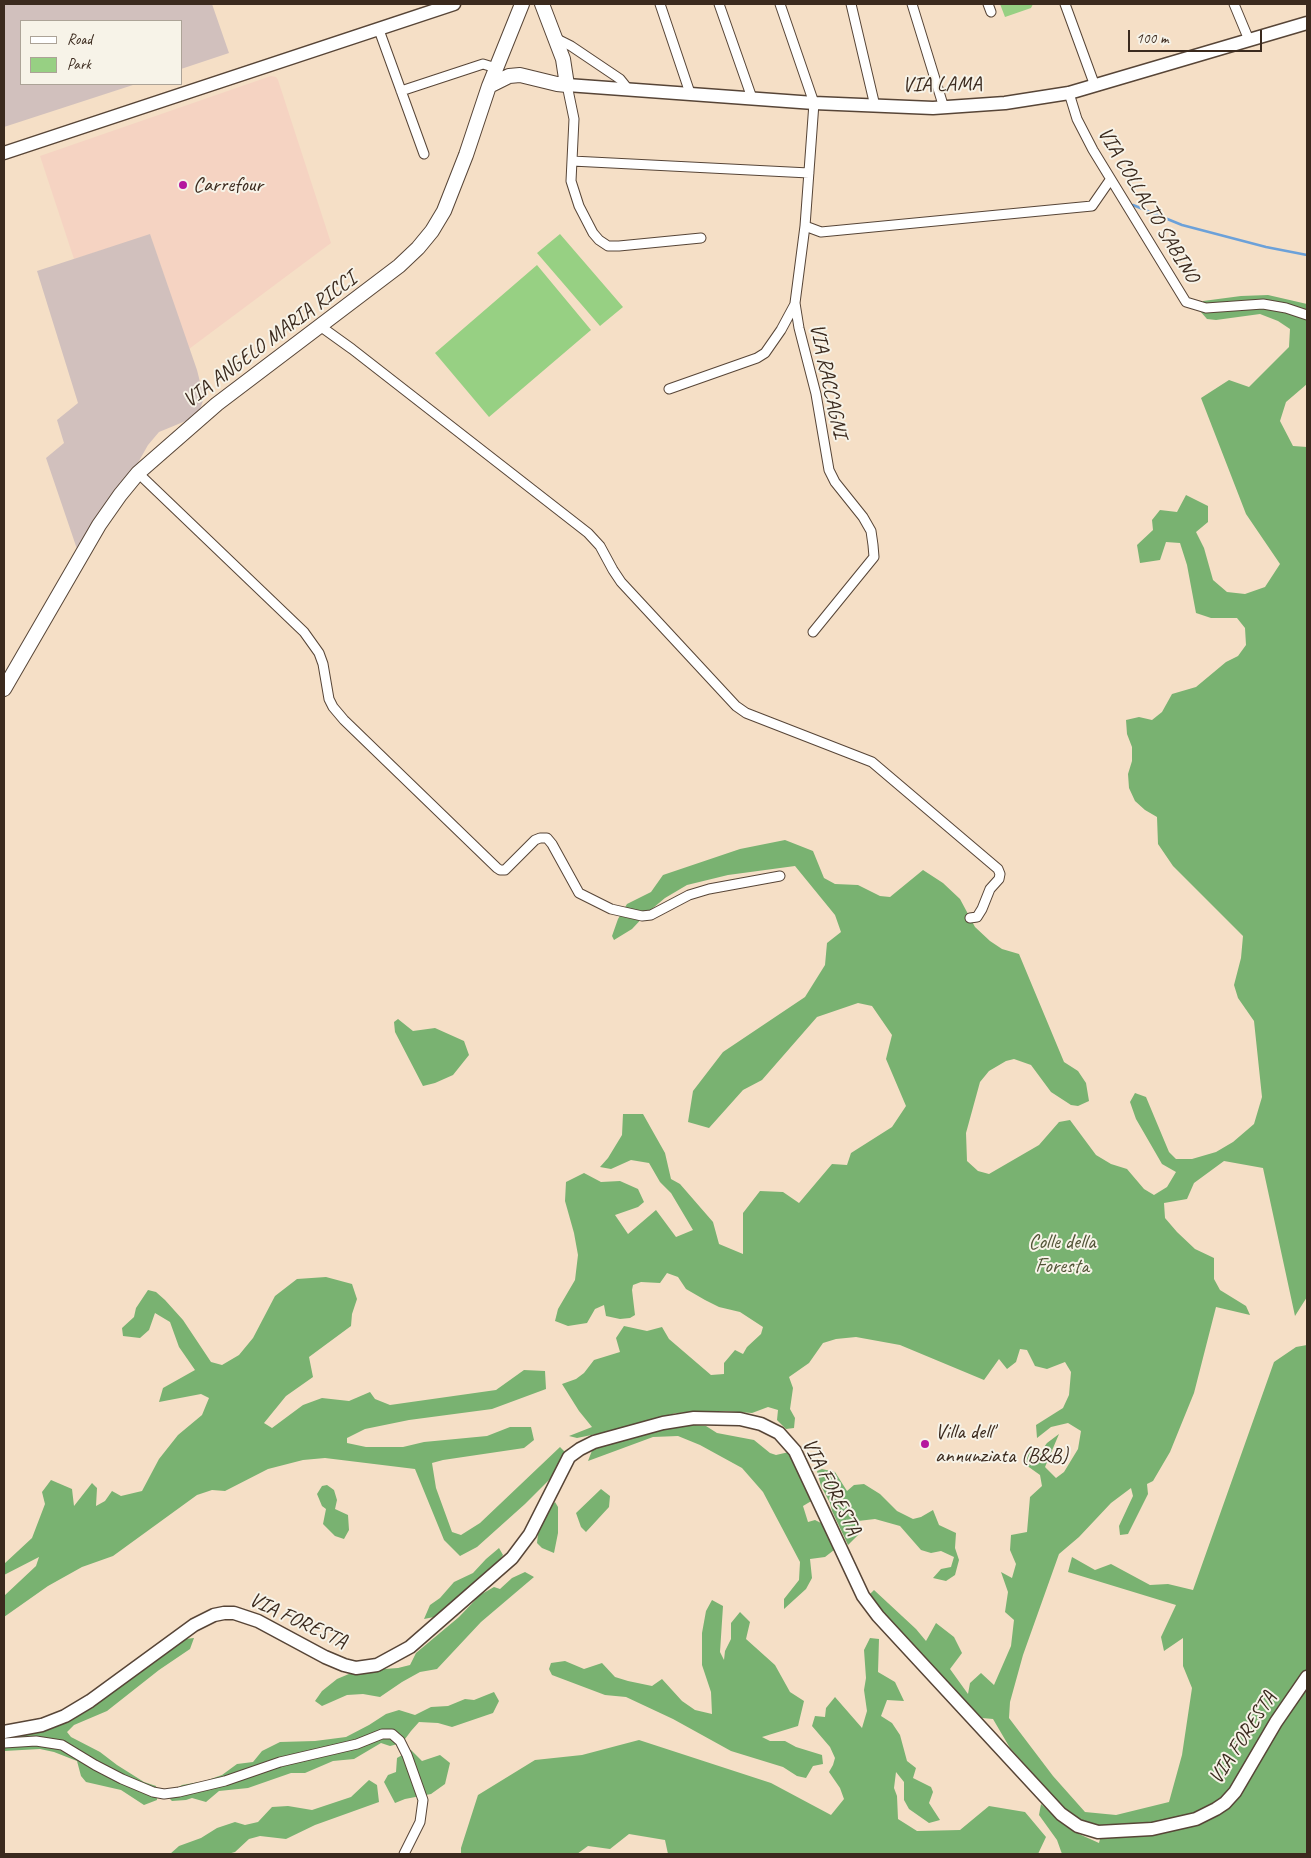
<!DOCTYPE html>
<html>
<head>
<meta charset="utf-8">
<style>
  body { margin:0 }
  #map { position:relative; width:1311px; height:1858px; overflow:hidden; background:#f5dfc6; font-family:Caveat,sans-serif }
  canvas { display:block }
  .frame { position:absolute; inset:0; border:5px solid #3b2a1e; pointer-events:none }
  .legend { position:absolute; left:20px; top:20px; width:162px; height:65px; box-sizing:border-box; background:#f7f3e8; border:1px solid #aca397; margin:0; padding:6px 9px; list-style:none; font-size:15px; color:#3b2a1e }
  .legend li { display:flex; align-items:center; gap:10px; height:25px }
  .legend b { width:25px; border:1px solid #aca397 }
  .scale { position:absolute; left:1128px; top:30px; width:134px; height:22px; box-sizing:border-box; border:2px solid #3b2a1e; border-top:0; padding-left:6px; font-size:15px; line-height:18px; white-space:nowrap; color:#3b2a1e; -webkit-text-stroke:4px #f7f3e8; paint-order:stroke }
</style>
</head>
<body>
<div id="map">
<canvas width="1311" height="1858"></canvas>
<div class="frame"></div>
<ul class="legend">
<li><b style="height:6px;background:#fff"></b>Road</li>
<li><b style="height:14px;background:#97d083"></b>Park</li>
</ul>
<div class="scale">100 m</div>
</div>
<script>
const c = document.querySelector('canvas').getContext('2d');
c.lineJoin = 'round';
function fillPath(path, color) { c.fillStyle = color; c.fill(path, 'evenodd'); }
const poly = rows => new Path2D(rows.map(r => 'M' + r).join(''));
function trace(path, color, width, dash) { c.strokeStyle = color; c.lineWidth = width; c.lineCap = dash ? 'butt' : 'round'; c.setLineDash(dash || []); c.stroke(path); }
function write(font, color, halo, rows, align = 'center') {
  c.font = font + ' Caveat,sans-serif'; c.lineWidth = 4; c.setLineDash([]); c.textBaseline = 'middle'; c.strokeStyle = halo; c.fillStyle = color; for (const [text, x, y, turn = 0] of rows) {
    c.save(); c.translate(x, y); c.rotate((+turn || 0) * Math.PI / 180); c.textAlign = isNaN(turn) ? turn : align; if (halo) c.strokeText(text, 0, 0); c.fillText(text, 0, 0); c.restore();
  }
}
const built = poly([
  [271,76,276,77,278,80,331,243,189,349,150,235,74,259,40,156]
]);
const industrial = poly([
  [4,4,212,4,229,53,181,69,181,21,21,21,21,84,136,84,4,127],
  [150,234,197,370,204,398,199,412,193,418,159,432,148,445,135,468,77,549,46,458,64,443,57,420,78,403,37,271]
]);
const green = poly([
  [1000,4,1033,4,1031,8,1005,17],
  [560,234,623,307,600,326,537,253],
  [537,265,591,330,489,417,435,353]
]);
const forest = poly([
  [1268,295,1307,304,1307,384,1286,402,1280,421,1293,446,1307,447,1307,1297,1295,1316,1263,1168,1224,1161,1194,1183,1187,1199,1164,1203,1165,1218,1177,1232,1195,1249,1214,1258,1214,1279,1220,1290,1246,1306,1250,1315,1216,1307,1194,1393,1170,1452,1153,1481,1147,1484,1148,1494,1128,1534,1120,1535,1119,1526,1133,1496,1131,1488,1111,1503,1079,1537,1059,1554,1023,1655,1010,1702,1009,1718,1053,1776,1085,1812,1116,1815,1169,1802,1182,1755,1192,1688,1183,1666,1183,1638,1164,1651,1161,1637,1176,1605,1068,1572,1072,1557,1095,1570,1111,1564,1150,1585,1168,1584,1193,1590,1274,1362,1296,1347,1307,1345,1307,1854,1062,1854,1057,1840,1039,1815,1041,1804,1060,1821,1079,1834,1099,1843,1103,1827,1071,1816,1010,1748,993,1719,982,1718,955,1691,878,1610,870,1594,874,1590,916,1629,926,1641,936,1623,954,1637,962,1653,950,1669,968,1694,970,1683,981,1673,994,1685,1011,1646,1014,1620,1005,1612,1008,1592,1001,1572,1012,1578,1016,1564,1010,1550,1011,1535,1027,1532,1030,1497,1042,1486,1040,1475,1026,1465,1027,1452,1032,1444,1031,1455,1034,1461,1047,1443,1059,1434,1045,1467,1056,1478,1064,1472,1078,1449,1081,1431,1068,1423,1051,1427,1037,1438,1036,1425,1063,1408,1069,1395,1071,1372,1065,1362,1047,1369,1035,1366,1027,1350,1020,1349,1016,1362,1007,1369,999,1359,984,1380,900,1345,856,1337,836,1339,823,1343,809,1363,789,1377,793,1388,790,1409,795,1418,794,1428,786,1429,777,1420,778,1410,768,1407,752,1413,724,1411,676,1413,606,1432,577,1438,569,1436,592,1427,579,1411,562,1384,576,1379,584,1373,594,1360,620,1352,616,1338,624,1326,647,1331,662,1327,669,1339,711,1375,724,1374,724,1363,735,1350,743,1354,747,1347,761,1334,763,1327,740,1312,719,1307,705,1300,686,1289,678,1277,667,1273,660,1283,641,1282,633,1285,632,1290,635,1315,630,1318,620,1319,606,1316,604,1305,595,1309,587,1323,568,1326,555,1321,558,1309,575,1280,578,1255,574,1233,565,1201,566,1182,584,1173,601,1182,620,1181,638,1189,644,1202,638,1207,615,1215,628,1234,656,1210,676,1237,693,1230,671,1193,660,1182,649,1163,631,1160,611,1169,600,1167,608,1158,622,1135,623,1114,643,1114,665,1153,671,1179,680,1184,713,1222,719,1244,743,1254,743,1213,760,1191,783,1192,799,1203,832,1164,847,1165,851,1153,892,1127,906,1106,886,1059,892,1035,872,1006,858,1003,817,1017,762,1080,743,1090,709,1128,688,1122,693,1091,723,1052,805,997,825,965,827,943,841,932,835,915,795,866,728,875,687,885,665,898,647,913,632,929,614,940,612,936,618,919,627,904,651,892,663,875,740,849,785,840,813,851,824,878,835,884,858,885,880,896,890,897,923,870,943,883,960,899,975,927,990,941,1002,949,1019,954,1064,1062,1078,1071,1086,1083,1089,1101,1078,1106,1071,1105,1051,1092,1031,1065,1014,1059,1006,1061,989,1071,980,1082,966,1133,967,1161,978,1171,989,1174,1039,1145,1059,1122,1070,1120,1096,1155,1111,1164,1127,1169,1144,1189,1154,1195,1167,1187,1176,1172,1162,1164,1136,1119,1130,1102,1135,1093,1146,1097,1169,1152,1176,1159,1192,1159,1216,1152,1233,1142,1254,1124,1262,1097,1254,1021,1238,998,1234,985,1241,958,1243,936,1173,866,1158,844,1157,817,1145,810,1135,801,1129,788,1128,774,1132,761,1132,747,1127,734,1126,720,1139,717,1152,720,1162,712,1172,694,1196,687,1226,662,1238,656,1246,645,1245,628,1237,618,1211,618,1196,613,1187,565,1180,543,1166,542,1160,560,1140,563,1137,545,1153,530,1152,520,1160,510,1177,512,1186,495,1208,506,1208,522,1196,532,1204,548,1213,580,1227,592,1245,594,1265,587,1280,564,1246,514,1201,398,1229,380,1249,387,1289,347,1290,329,1278,321,1260,314,1216,320,1207,319,1200,311,1203,301,1241,296],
  [398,1019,413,1031,435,1028,464,1041,469,1055,453,1075,435,1083,423,1086,395,1032,394,1022],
  [326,1277,352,1284,357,1299,352,1314,351,1326,309,1357,313,1377,286,1396,264,1423,272,1428,303,1405,322,1398,349,1401,370,1392,375,1399,390,1405,496,1390,524,1370,545,1371,546,1389,492,1409,409,1420,365,1429,347,1438,347,1443,366,1447,403,1447,424,1442,487,1436,510,1427,531,1427,534,1440,524,1448,443,1460,432,1463,436,1488,452,1532,461,1535,480,1523,560,1447,566,1453,561,1466,549,1480,525,1504,477,1547,460,1556,444,1540,415,1469,325,1458,303,1460,268,1469,225,1491,212,1490,197,1495,113,1556,82,1567,48,1586,4,1617,4,1596,36,1566,39,1557,4,1575,4,1564,32,1538,45,1504,42,1492,51,1480,72,1489,74,1506,92,1483,97,1488,96,1506,105,1501,112,1491,121,1496,142,1491,159,1459,178,1435,202,1415,209,1398,201,1394,159,1402,163,1388,195,1370,179,1347,170,1322,155,1313,149,1330,140,1338,123,1336,122,1328,134,1317,136,1308,148,1290,156,1292,165,1300,183,1320,211,1362,222,1365,239,1355,253,1338,275,1296,297,1279],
  [685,1424,706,1426,717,1433,754,1440,770,1453,776,1455,789,1452,813,1500,803,1506,808,1522,815,1520,827,1526,834,1538,834,1550,825,1557,810,1559,812,1578,806,1589,784,1609,784,1599,799,1580,800,1562,763,1492,742,1468,700,1445,678,1436,653,1437,588,1461,593,1448,617,1440],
  [822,1469,835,1472,847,1491,854,1485,864,1484,880,1494,897,1511,913,1519,921,1517,933,1510,939,1525,956,1533,955,1548,959,1560,955,1575,946,1581,933,1578,941,1569,951,1567,954,1557,941,1551,931,1553,921,1550,900,1526,875,1519,858,1521,859,1534,848,1545,832,1511,830,1503,821,1486,817,1471],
  [327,1485,334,1490,337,1500,335,1509,348,1515,349,1530,344,1539,335,1536,323,1524,326,1509,322,1506,317,1494,322,1486],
  [601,1489,610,1496,609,1507,586,1532,581,1527,576,1513],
  [555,1502,558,1507,558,1533,554,1553,542,1548,537,1543,538,1534,549,1508],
  [499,1548,503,1555,488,1575,434,1617,424,1619,430,1605,440,1598,454,1582,473,1573,486,1559],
  [525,1572,534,1577,481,1622,437,1669,420,1672,402,1682,380,1697,363,1694,347,1695,322,1706,315,1701,322,1691,337,1679,356,1671,398,1668,410,1665,416,1653,459,1617,480,1595,494,1587,500,1589,512,1578],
  [712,1600,723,1606,720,1652,724,1660,725,1651,731,1639,731,1623,740,1612,750,1622,746,1639,775,1665,790,1692,804,1701,798,1726,762,1737,770,1741,785,1741,796,1747,822,1755,823,1764,813,1766,806,1778,797,1776,783,1767,731,1751,673,1719,626,1697,605,1695,552,1675,549,1669,551,1663,565,1661,584,1669,602,1663,615,1677,628,1681,652,1686,662,1679,682,1701,695,1710,712,1714,711,1692,702,1665,702,1633,706,1611],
  [194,1638,190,1649,159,1670,107,1711,74,1725,67,1732,71,1737,100,1752,117,1765,144,1782,156,1786,157,1800,144,1805,121,1790,86,1782,81,1776,77,1761,54,1752,40,1749,4,1751,4,1739,23,1736,94,1704,185,1639],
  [870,1638,879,1639,878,1672,895,1682,904,1701,887,1700,881,1716,892,1723,900,1735,907,1761,916,1768,913,1778,931,1787,933,1792,929,1803,940,1820,929,1823,909,1809,904,1800,904,1782,896,1772,894,1788,897,1796,898,1819,917,1831,960,1830,989,1806,1025,1812,1046,1837,1038,1854,668,1854,665,1840,629,1834,610,1849,588,1846,577,1854,461,1854,461,1848,478,1795,535,1760,582,1755,639,1740,771,1783,831,1815,844,1799,840,1788,829,1772,833,1765,835,1758,830,1747,812,1726,815,1716,825,1717,826,1708,835,1697,862,1728,867,1711,864,1690,866,1678,864,1650],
  [494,1692,499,1701,493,1713,452,1727,438,1723,419,1722,411,1731,402,1743,390,1746,381,1743,354,1759,333,1761,305,1773,291,1773,248,1788,219,1791,206,1802,192,1798,186,1800,172,1801,169,1798,169,1792,182,1785,205,1781,222,1775,237,1764,253,1762,262,1751,280,1742,315,1741,346,1737,369,1725,386,1714,399,1710,415,1715,431,1707,448,1706,465,1699,474,1700],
  [411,1750,422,1761,440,1755,450,1763,445,1784,431,1794,405,1799,395,1803,384,1782,388,1775,396,1772,397,1758],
  [369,1780,377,1785,379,1802,315,1825,286,1839,260,1836,249,1839,235,1852,228,1854,170,1854,179,1846,201,1838,217,1828,235,1822,245,1825,258,1822,272,1807,288,1806,312,1810,351,1797]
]);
const stream = poly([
  [1133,205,1182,225,1266,247,1307,255]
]);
const street = poly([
  [660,4,690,93],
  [719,4,752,98],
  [780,4,814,103,805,226,795,303,799,328,816,394,829,470,835,482,863,517,871,531,873,545,874,557,813,632],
  [851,4,875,106],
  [912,4,944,108],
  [988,4,991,12],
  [1065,4,1095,86],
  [1234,4,1249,40],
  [379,30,424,154],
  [557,39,571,46,620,79,628,89],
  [567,85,574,119,571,181,579,206,593,233,599,240,608,246,619,246,701,238],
  [401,91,483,64,496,68],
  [1069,93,1077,119,1093,150,1186,302,1206,308,1263,304,1286,308,1307,315],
  [572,161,809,173],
  [805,226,821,232,1092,206,1110,180],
  [320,326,352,349,588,533,600,546,613,570,621,582,736,706,746,713,872,762,998,869,1000,874,999,879,990,889,982,909,977,917,970,918],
  [669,389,757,358,765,353,781,330,795,304],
  [138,473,304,632,319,653,323,664,329,699,333,707,344,720,497,868,500,870,505,870,535,840,540,838,547,838,552,844,579,893,611,909,642,916,651,915,689,895,709,889,780,876],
  [4,1743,36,1741,62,1745,95,1765,122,1779,153,1792,164,1794,179,1792,225,1781,280,1762,357,1744,382,1734,392,1734,400,1741,407,1755,423,1800,420,1822,404,1854]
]);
const secondary = poly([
  [567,85,814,103,933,108,1005,103,1069,93,1307,23],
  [4,153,454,4],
  [4,1732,42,1725,65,1716,90,1701,194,1625,214,1615,224,1613,234,1613,258,1621,325,1657,344,1665,356,1668,377,1665,410,1647,512,1558,530,1534,569,1457,580,1449,594,1442,663,1423,694,1418,740,1419,761,1424,779,1433,795,1451,863,1596,878,1616,1061,1814,1078,1826,1098,1832,1152,1829,1196,1819,1216,1809,1225,1803,1235,1792,1276,1722,1307,1677]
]);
const primary = poly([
  [489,86,509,76,520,75,557,84,567,85,563,59,542,4],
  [4,689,99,525,120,495,138,473,217,404,399,266,418,248,432,231,444,211,466,155,489,86,522,4]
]);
const markers = [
  [183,185,5,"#b5179e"],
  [925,1444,5,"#b5179e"]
];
const streetNames = [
  ["VIA LAMA",942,85,-1],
  ["VIA COLLALTO SABINO",1148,205,59],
  ["VIA ANGELO MARIA RICCI",270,340,-37],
  ["VIA RACCAGNI",828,381,78],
  ["VIA FORESTA",831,1487,63],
  ["VIA FORESTA",298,1621,25],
  ["VIA FORESTA",1243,1738,-57]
];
const poiNames = [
  ["Carrefour",193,185],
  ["Villa dell'",935,1432],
  ["annunziata (B&B)",935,1456]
];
const parkNames = [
  ["Colle della",1062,1242],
  ["Foresta",1062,1266]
];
fillPath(built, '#f5d3c2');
fillPath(industrial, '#d1c0bd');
fillPath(green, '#97d083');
fillPath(forest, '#79b271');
trace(stream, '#6ca1d9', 2.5);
trace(street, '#574537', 11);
trace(secondary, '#574537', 15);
trace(primary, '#574537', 16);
trace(street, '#fff', 9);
trace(secondary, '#fff', 12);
trace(primary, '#fff', 14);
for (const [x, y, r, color] of markers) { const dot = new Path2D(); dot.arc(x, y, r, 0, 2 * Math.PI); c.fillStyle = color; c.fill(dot); trace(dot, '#f7f3e8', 2); }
write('21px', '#3b2a1e', '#f7f3e8', streetNames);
write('21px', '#3b2a1e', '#f7f3e8', poiNames, 'left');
write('21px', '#525437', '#f7f3e8', parkNames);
</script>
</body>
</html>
